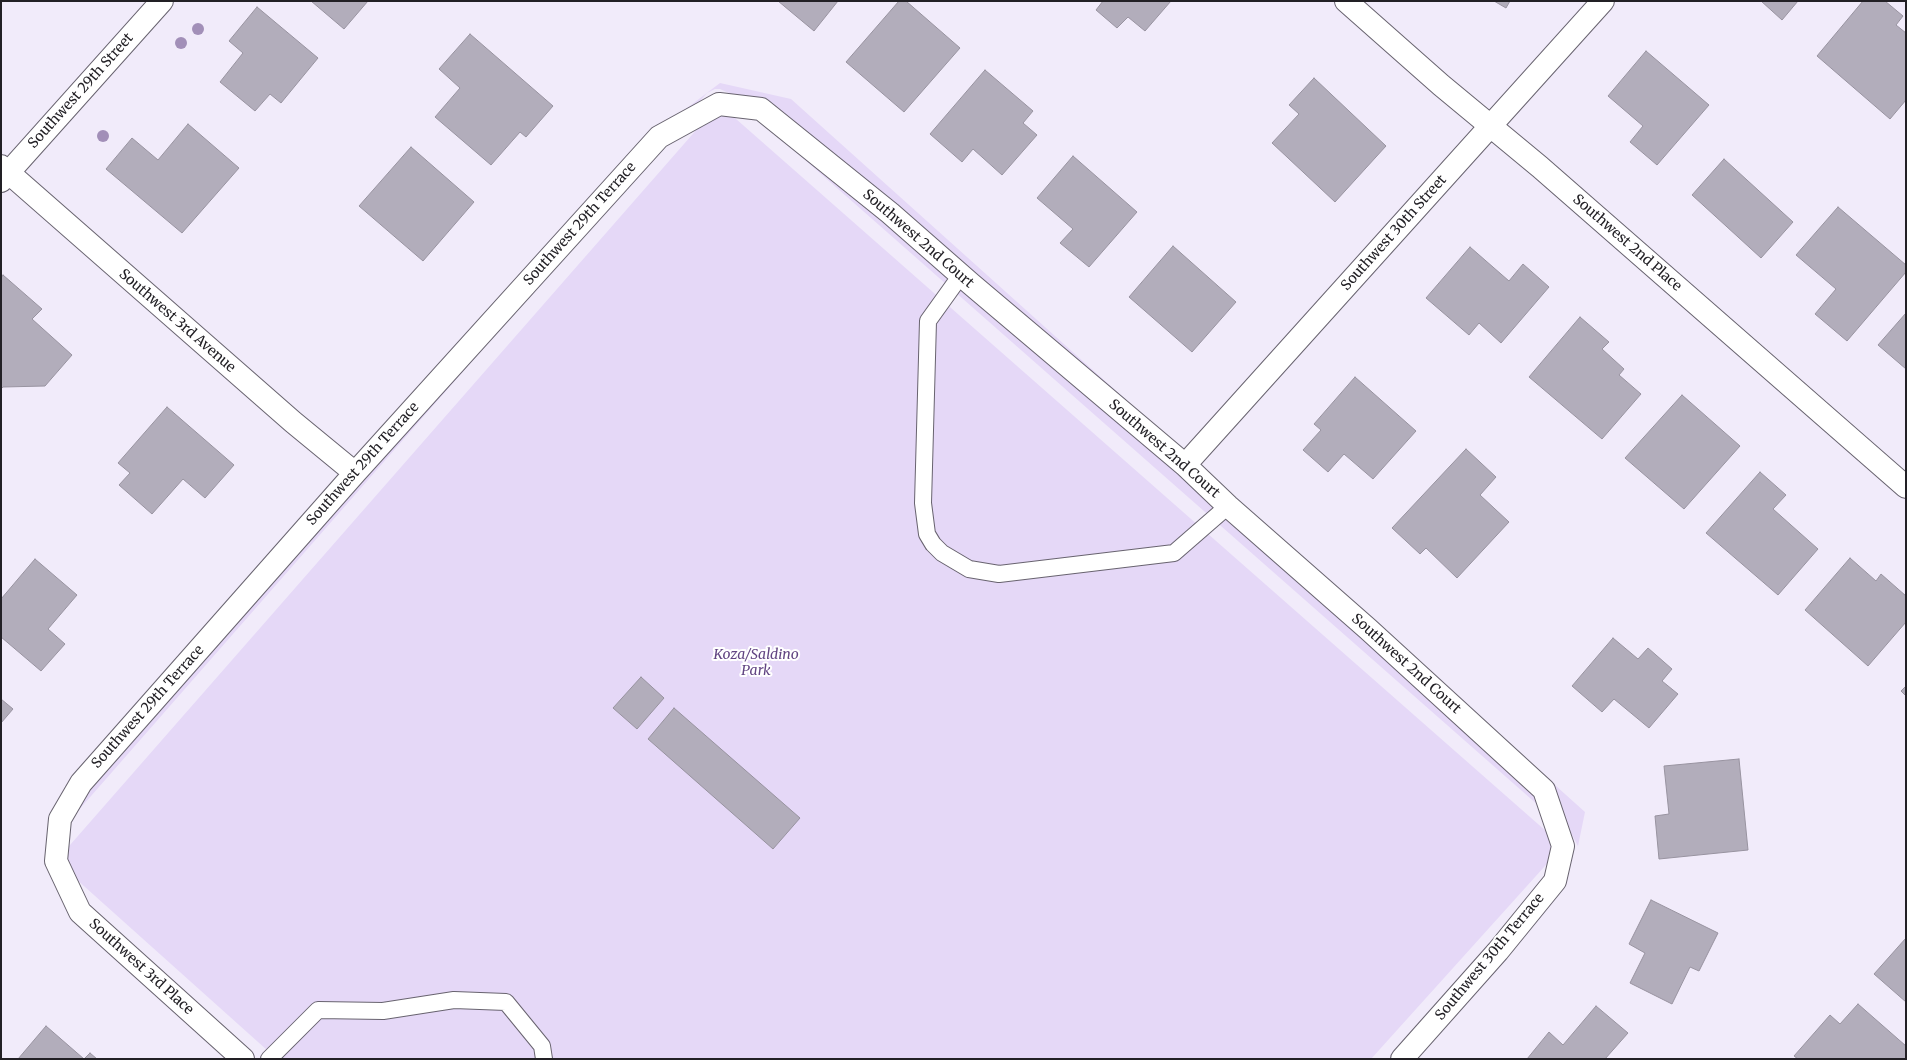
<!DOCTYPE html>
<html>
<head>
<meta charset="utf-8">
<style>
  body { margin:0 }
  #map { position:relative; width:1907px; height:1060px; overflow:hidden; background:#f1ebfa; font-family:Merriweather,serif }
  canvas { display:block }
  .frame { position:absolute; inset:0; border:2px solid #222025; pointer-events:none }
</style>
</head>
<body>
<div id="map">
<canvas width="1907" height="1060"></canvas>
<div class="frame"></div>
</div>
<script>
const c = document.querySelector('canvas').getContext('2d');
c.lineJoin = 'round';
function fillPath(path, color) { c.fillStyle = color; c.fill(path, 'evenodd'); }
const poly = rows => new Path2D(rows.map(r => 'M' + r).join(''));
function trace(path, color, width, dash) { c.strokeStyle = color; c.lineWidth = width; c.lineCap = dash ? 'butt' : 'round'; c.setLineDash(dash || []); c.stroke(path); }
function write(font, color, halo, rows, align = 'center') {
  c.font = font + ' Merriweather,serif'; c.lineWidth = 4; c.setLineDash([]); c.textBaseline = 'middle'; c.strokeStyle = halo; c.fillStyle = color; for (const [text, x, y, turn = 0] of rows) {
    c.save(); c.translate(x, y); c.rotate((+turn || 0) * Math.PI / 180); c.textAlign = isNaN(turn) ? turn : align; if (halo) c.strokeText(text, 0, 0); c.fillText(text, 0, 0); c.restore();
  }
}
const green = poly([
  [720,83,791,99,1585,812,1578,846,1572,835,729,93,720,89,715,89,707,93,56,836,76,777,662,127],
  [719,104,1563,846,1371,1059,277,1059,56,861]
]);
const building = poly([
  [311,1,368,1,344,29,311,1],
  [778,1,838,1,814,31,778,1],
  [899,1,906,1,960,48,904,112,846,62,899,1],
  [1103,1,1171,1,1145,31,1128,17,1117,28,1096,10,1103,1],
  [1494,1,1510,1,1506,8,1494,1],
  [1761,1,1798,1,1782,20,1761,1],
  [1863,1,1885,1,1903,16,1896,25,1906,33,1906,100,1890,119,1817,56,1863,1],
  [257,7,318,58,281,103,270,94,255,111,220,82,243,53,229,41,257,7],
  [470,34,553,106,526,137,520,132,491,165,435,117,460,88,439,69,470,34],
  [1646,51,1709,105,1657,165,1630,142,1643,126,1608,96,1646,51],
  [985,70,1033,111,1023,123,1037,135,1002,175,973,149,962,162,930,134,985,70],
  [1314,78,1386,146,1335,202,1272,143,1299,114,1289,105,1314,78],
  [188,124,239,168,182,233,106,169,132,138,158,160,188,124],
  [411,147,474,202,423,261,359,206,411,147],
  [1073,156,1137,212,1089,267,1060,243,1073,229,1037,198,1073,156],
  [1724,159,1793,222,1761,258,1692,195,1724,159],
  [1838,207,1906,265,1906,272,1847,341,1815,314,1836,289,1796,255,1838,207],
  [1173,246,1236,302,1192,352,1129,297,1173,246],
  [1470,247,1509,281,1523,264,1549,287,1501,343,1479,323,1469,335,1426,298,1470,247],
  [3,275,42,309,32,319,72,355,45,386,3,387,1,389,1,278,3,275],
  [1906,313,1906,369,1878,345,1906,313],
  [1580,317,1609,342,1602,349,1624,369,1619,375,1641,394,1602,439,1529,377,1580,317],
  [1355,377,1416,431,1373,479,1344,454,1328,472,1303,450,1321,430,1314,424,1355,377],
  [1682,395,1740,446,1684,509,1625,458,1682,395],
  [167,407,234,465,205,498,183,479,152,514,119,485,130,473,118,463,167,407],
  [1466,449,1496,477,1480,495,1509,522,1457,578,1426,548,1420,554,1392,528,1466,449],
  [1760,472,1786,495,1773,509,1818,549,1778,595,1706,533,1760,472],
  [1850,558,1876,581,1881,574,1906,596,1906,622,1868,666,1805,610,1850,558],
  [35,559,77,595,48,629,65,644,41,671,1,637,1,599,35,559],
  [1613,638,1638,659,1648,648,1672,669,1662,681,1678,694,1649,728,1614,699,1602,712,1572,686,1613,638],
  [641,677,664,698,637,729,613,708,641,677],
  [1906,686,1906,696,1901,691,1906,686],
  [1,699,13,709,1,723,1,699],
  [674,708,800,818,773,849,648,739,674,708],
  [1739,759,1748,850,1659,859,1655,816,1669,814,1664,766,1739,759],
  [1651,900,1718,933,1699,971,1690,967,1672,1004,1630,983,1645,953,1629,944,1651,900],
  [1906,938,1906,1002,1874,974,1906,938],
  [1858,1004,1906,1046,1906,1059,1798,1059,1794,1056,1830,1015,1840,1024,1858,1004],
  [1596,1006,1628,1033,1605,1059,1527,1059,1549,1032,1563,1045,1596,1006],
  [46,1026,84,1059,18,1059,46,1026],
  [90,1053,97,1059,84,1059,90,1053]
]);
const service = poly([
  [961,275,928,321,923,503,927,534,933,544,942,553,969,569,999,574,1174,553,1228,506],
  [269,1059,318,1010,383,1011,454,1000,506,1002,542,1046,544,1059]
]);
const minor = poly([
  [1346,1,1441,85,1540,167,1906,487],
  [1,166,293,422,355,473],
  [1,181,162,1],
  [1185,465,1603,1],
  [243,1059,80,912,56,861,60,819,81,783,355,473,659,137,719,104,761,109,890,213,971,284,1185,465,1228,506,1368,629,1544,790,1563,846,1555,881,1498,951,1402,1059]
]);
const trees = [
  [198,29],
  [181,43],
  [103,136]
];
const streetNames = [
  ["Southwest 29th Street",81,91,-48],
  ["Southwest 29th Terrace",580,224,-48],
  ["Southwest 30th Street",1394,233,-48],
  ["Southwest 2nd Court",918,239,41],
  ["Southwest 2nd Place",1627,243,41],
  ["Southwest 3rd Avenue",177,321,41],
  ["Southwest 2nd Court",1164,449,41],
  ["Southwest 29th Terrace",363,464,-48],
  ["Southwest 2nd Court",1406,664,42],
  ["Southwest 29th Terrace",148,707,-48],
  ["Southwest 30th Terrace",1490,957,-50],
  ["Southwest 3rd Place",141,967,42]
];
const parkNames = [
  ["Koza/Saldino",756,655],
  ["Park",756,671]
];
fillPath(green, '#e5d8f7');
fillPath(building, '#b2adbb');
trace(building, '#9893a0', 1);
trace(service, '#68636f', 18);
trace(minor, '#68636f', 24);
trace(service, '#fff', 16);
trace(minor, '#fff', 22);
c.fillStyle = '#a28fb8';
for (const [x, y] of trees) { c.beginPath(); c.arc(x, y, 6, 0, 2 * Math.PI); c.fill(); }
write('14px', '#222025', '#fff', streetNames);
write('italic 14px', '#614482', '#fff', parkNames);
</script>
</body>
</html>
